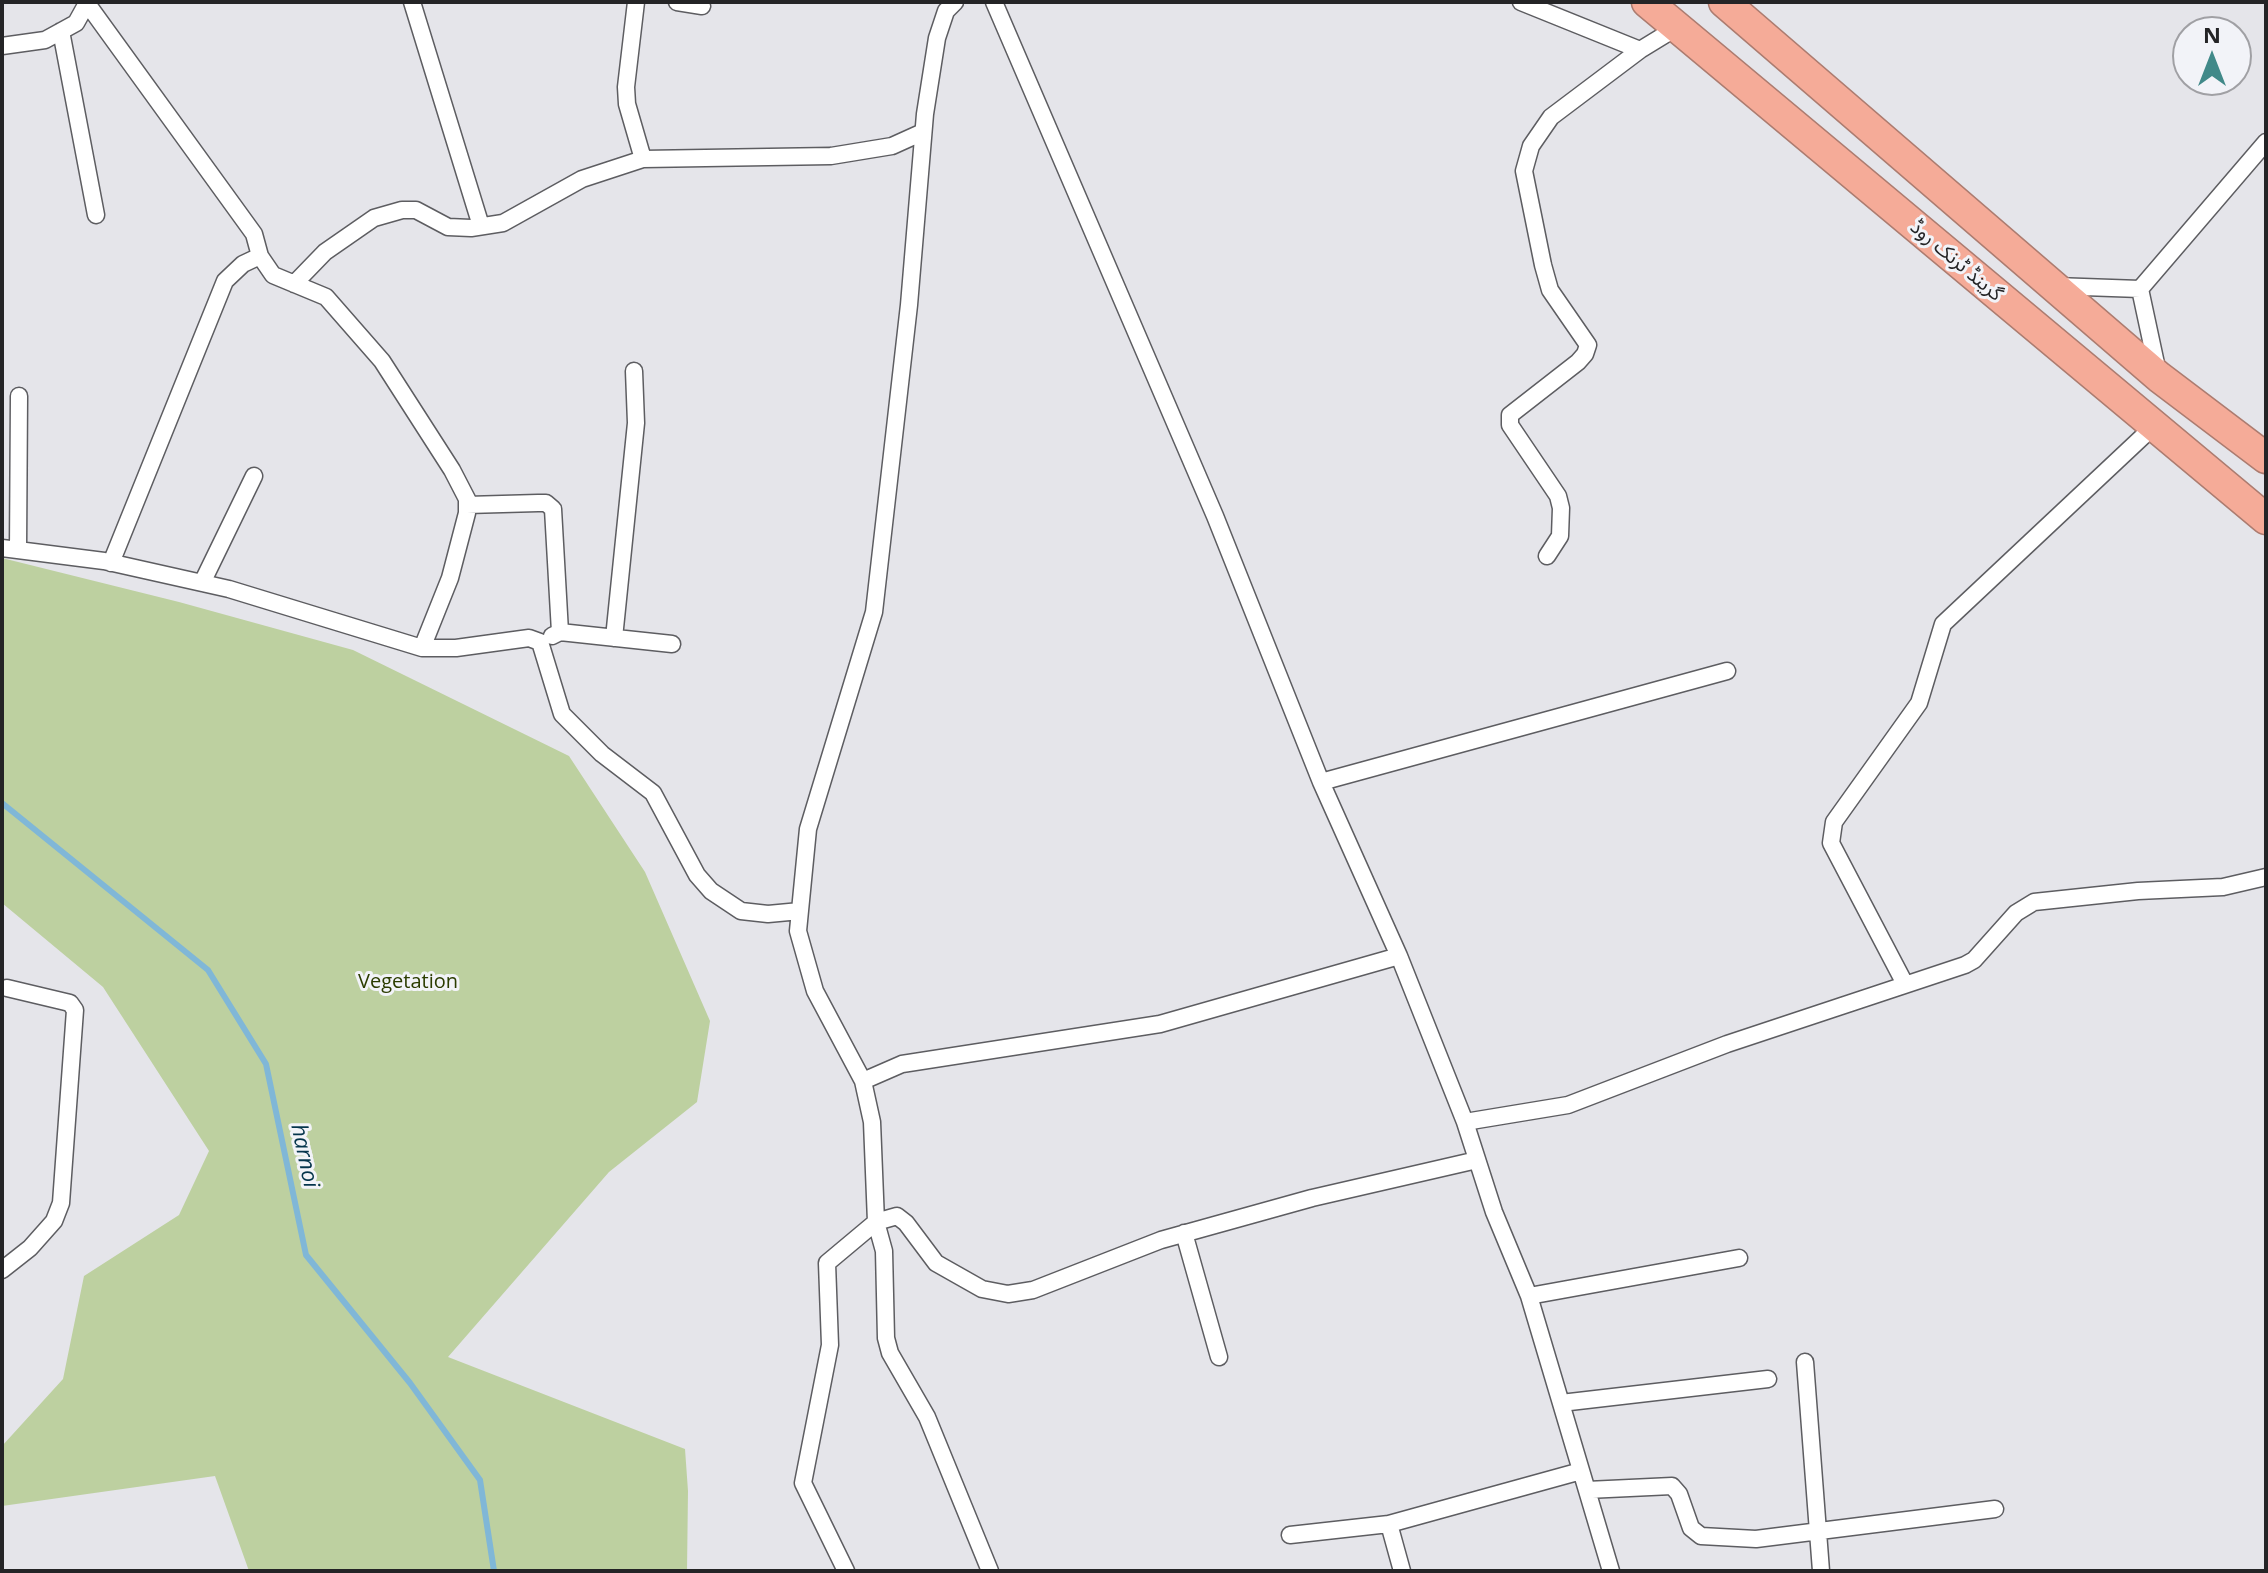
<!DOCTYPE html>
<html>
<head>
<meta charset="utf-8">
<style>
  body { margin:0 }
  #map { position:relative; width:2268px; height:1573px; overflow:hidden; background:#e5e5ea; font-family:"Open Sans",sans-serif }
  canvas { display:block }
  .frame { position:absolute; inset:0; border:4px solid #242426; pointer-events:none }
  .north { position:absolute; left:2172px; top:16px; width:80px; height:80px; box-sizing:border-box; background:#f2f3f8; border:2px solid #a0a0a4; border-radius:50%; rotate:0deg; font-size:22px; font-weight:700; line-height:32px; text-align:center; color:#242426 }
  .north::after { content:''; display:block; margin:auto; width:28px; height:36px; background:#418989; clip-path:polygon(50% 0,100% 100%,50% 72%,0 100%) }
</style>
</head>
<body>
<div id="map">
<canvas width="2268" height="1573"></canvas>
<div class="frame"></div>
<div class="north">N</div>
</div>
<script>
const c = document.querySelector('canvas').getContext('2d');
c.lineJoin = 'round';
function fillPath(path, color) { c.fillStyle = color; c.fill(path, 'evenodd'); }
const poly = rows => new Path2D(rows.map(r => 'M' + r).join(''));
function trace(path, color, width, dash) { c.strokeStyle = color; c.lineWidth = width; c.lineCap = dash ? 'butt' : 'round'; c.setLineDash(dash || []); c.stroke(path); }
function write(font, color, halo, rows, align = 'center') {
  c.font = font + ' "Open Sans","Noto Sans Arabic",sans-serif'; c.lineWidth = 6; c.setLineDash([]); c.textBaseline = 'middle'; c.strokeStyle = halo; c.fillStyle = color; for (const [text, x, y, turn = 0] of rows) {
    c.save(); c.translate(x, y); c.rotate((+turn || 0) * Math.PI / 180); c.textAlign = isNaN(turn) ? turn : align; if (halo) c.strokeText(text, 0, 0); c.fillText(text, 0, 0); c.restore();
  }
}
const green = poly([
  [2,558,179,602,353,650,569,756,645,872,710,1021,697,1102,609,1172,448,1357,685,1449,688,1491,687,1571,249,1571,215,1476,2,1506,2,1446,63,1379,84,1276,179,1215,209,1151,103,987,2,903]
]);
const stream = poly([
  [2,803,208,970,266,1064,306,1255,410,1383,480,1480,494,1571]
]);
const street = poly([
  [86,2,254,234,260,256,273,275,326,297,382,361,452,470,467,499,467,513,450,578,422,648],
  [412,2,481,226],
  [636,2,626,87,627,104,643,159],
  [677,2,702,6],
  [955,2,946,11,937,38,925,114,909,305,874,612,808,829,798,931,815,991,863,1081,872,1122,876,1222,884,1251,886,1338,890,1353,927,1417,990,1571],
  [994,2,1215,516,1321,782,1399,956,1465,1122],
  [1521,2,1640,50,1676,28],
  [61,31,96,215],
  [2,46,45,40,76,23,86,5],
  [294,284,325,252,374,218,402,210,416,210,448,227,471,228,503,223,582,179,643,159,831,156,892,146,923,132],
  [2055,286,2140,289,2266,142],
  [2140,289,2158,373],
  [467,505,538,503,546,503,553,509,560,632],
  [2,548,104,561,229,589,422,648,456,648,529,638,540,642,562,714,602,754,653,793,697,875,711,891,741,911,768,914,800,911],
  [18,550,19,396],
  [1547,556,1560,536,1561,508,1558,496,1510,425,1510,415,1578,362,1585,354,1588,345,1550,290,1543,265,1524,171,1531,146,1551,117,1640,50],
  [111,563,225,281,243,264,260,256],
  [202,583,254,476],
  [552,636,560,632,672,644],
  [614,638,636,423,634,371],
  [1321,782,1727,671],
  [1905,984,1831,843,1834,822,1919,703,1943,624,2154,426],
  [863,1081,902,1064,1160,1024,1399,956],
  [1184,1233,1219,1357],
  [2,1270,30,1248,54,1221,61,1203,75,1010,70,1003,7,988],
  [1529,1296,1739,1258],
  [1805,1362,1821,1571],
  [1561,1403,1768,1379],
  [1587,1490,1672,1486,1679,1494,1691,1528,1701,1536,1756,1539,1995,1509],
  [1389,1524,1402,1571],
  [1290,1535,1389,1524,1581,1471],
  [846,1571,803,1483,830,1345,827,1263,876,1222,897,1216,906,1223,936,1263,982,1289,1008,1294,1033,1290,1161,1240,1312,1198,1477,1160],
  [1611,1571,1529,1296,1494,1212,1465,1122,1568,1105,1727,1044,1965,965,1974,960,2016,913,2034,902,2138,891,2223,887,2266,877]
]);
const highway = poly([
  [1647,2,2266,519],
  [1724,2,2159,377,2266,458]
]);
const streetNames = [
  ["گرینڈ ٹرنک روڈ",1956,261,40]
];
const parkNames = [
  ["Vegetation",408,982]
];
const waterNames = [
  ["harnoi",304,1156,78]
];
fillPath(green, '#bdd0a0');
trace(stream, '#80b7d7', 6);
trace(street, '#5d5d61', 19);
trace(highway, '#ac7c70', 33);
trace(street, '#fff', 16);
trace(highway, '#f5ab98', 30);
write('20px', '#242426', '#f2f3f8', streetNames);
write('20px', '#2b3c00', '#f2f3f8', parkNames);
write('italic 22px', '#04344b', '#f2f3f8', waterNames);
</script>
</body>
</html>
